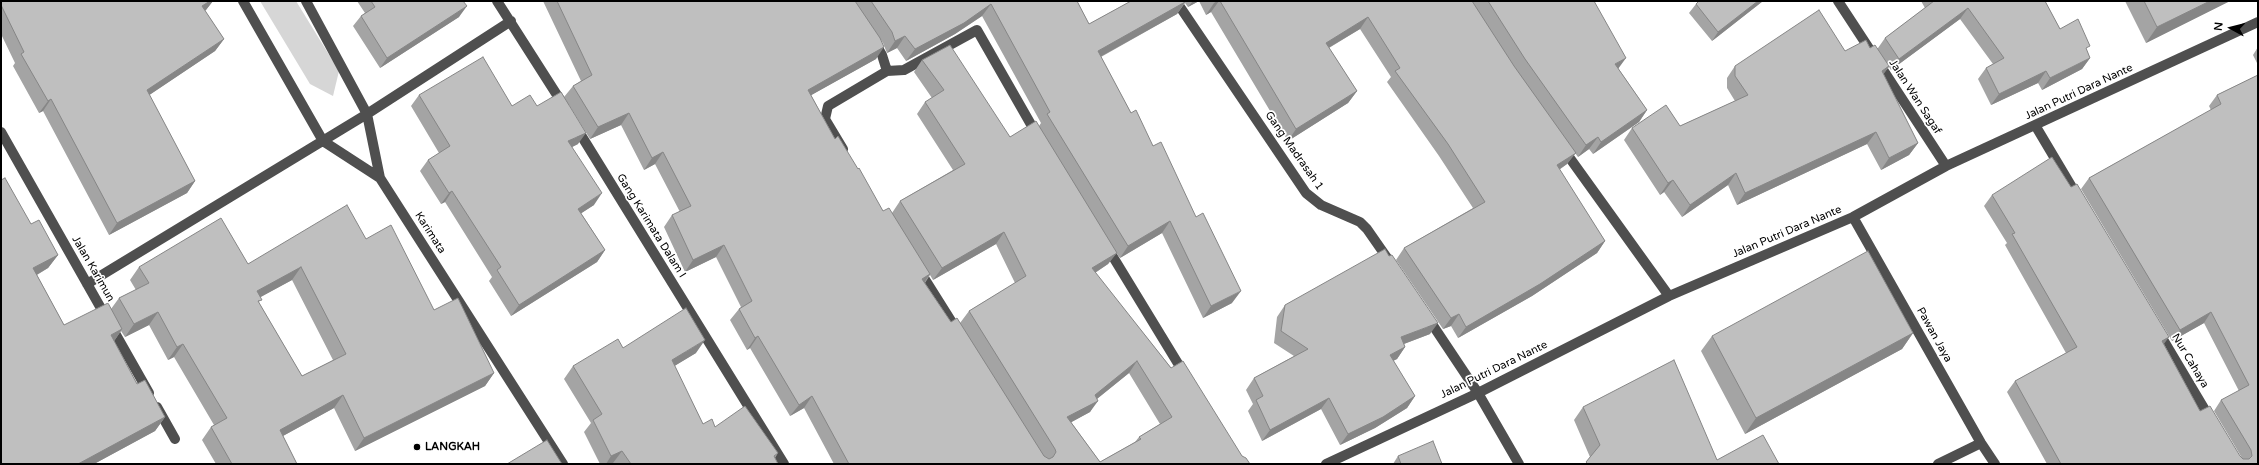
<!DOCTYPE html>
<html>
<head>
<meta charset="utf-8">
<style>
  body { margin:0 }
  #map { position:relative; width:2259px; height:465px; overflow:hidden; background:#fff; font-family:"Varela Round",sans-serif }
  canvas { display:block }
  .frame { position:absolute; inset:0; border:2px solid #000; pointer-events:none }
  .north { position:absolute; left:2211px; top:8px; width:40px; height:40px; -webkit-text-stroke:3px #fff; paint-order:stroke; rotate:277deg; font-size:11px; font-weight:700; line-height:16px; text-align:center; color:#000 }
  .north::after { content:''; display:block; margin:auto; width:14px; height:18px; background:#000; clip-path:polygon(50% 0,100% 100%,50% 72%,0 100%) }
</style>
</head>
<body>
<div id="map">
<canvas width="2259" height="465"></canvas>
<div class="frame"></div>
<div class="north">N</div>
</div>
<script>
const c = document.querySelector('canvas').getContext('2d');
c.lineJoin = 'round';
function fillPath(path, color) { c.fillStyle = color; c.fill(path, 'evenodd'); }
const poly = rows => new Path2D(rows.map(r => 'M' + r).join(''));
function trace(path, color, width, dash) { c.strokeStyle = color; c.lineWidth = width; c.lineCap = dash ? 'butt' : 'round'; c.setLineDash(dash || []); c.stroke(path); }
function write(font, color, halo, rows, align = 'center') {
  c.font = font + ' "Varela Round",sans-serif'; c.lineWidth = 3.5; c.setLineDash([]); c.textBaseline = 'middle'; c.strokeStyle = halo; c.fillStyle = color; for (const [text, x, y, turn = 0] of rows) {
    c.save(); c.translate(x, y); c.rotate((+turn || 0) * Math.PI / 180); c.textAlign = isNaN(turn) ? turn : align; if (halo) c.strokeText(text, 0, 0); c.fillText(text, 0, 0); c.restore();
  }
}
const green = poly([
  [260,1,296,1,339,71,333,96,310,84]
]);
const minor = poly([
  [243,1,323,141,380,178],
  [306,1,367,114,380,178,563,464],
  [497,1,564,106],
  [1176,1,1306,193,1321,205,1360,222,1367,229,1390,262],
  [1838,1,1946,166],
  [874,41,882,55,887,71],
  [887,71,904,70,977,30,1037,135],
  [2035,125,2079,199],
  [576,127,784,464],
  [1,132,149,393],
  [843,149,825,119,828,106,887,71],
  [1564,150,1669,296],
  [1853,217,1981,443,1995,464],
  [1107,247,1185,375],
  [919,270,958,332],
  [87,284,367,114,511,21],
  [1428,318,1478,393,1519,464],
  [2158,331,2211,420],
  [157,407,175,439],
  [1326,464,1478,393,1669,296,1853,217,1946,166,2258,22],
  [1938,464,1981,443]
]);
const wall = poly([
  [1,1,213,1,205,11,224,39,215,51,149,95,195,181,187,193,109,235,43,111,39,113,13,66,15,63,1,34],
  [357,1,463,1,459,17,380,68,353,26,361,16,365,13],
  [543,1,1077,1,1089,24,1131,1,1594,1,1618,68,1647,110,1639,122,1593,154,1589,149,1578,157,1575,153,1567,164,1559,170,1605,241,1597,253,1532,296,1458,338,1451,326,1443,329,1396,260,1404,248,1473,208,1439,156,1387,82,1391,77,1360,29,1329,48,1357,91,1348,103,1288,141,1211,12,1206,15,1199,1,1188,7,1185,3,1177,14,1101,57,1131,113,1153,146,1232,303,1203,318,1162,233,1120,258,1116,253,1108,264,1095,273,1242,456,1250,464,834,464,804,408,790,416,750,348,747,350,730,320,739,309,741,307,716,257,685,272,664,227,672,215,680,212,655,164,644,170,621,125,590,139,564,97,573,86,581,81],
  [982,16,1041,123,1039,126,1010,137,922,60,914,72,932,98,925,102,917,114,953,170,900,201,892,213,883,211,835,139,811,95,876,59,881,40,883,43,887,53,897,48,906,61,955,34],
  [996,244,1015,283,969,311,960,323,951,322,925,283,930,275,933,280],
  [1129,373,1160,424,1139,437,1135,442,1100,462,1071,422,1090,412,1097,399],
  [1699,1,1763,1,1712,41,1689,13,1696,4],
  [1921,1,2045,1,2060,29,2087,51,2090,58,2082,69,2042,90,2038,83,1991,105,1978,79,1986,68,1993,64,1960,19,1891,70,1889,67,1883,74,1918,143,1909,155,1881,170,1867,144,1737,205,1728,185,1682,217,1664,192,1660,195,1624,140,1632,128,1680,126,1735,101,1727,88,1727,78,1735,66,1845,51,1870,48,1878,48,1885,38,1925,8],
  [2125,1,2230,1,2146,43],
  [2258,47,2258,65,2253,55],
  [2258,75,2258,464,2047,464,2007,392,2015,381,2066,353,2005,245,2007,243,1984,206,1992,195,2164,344,2200,411,2242,458,2214,411,2221,400,2239,391,2204,323,2172,341,2081,189,2089,178,2211,110,2209,106,2217,95],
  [419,95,512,106,537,106,578,144,572,147,594,205,581,213,605,250,597,262,511,316,489,281,492,277,445,202,441,204,420,171,428,160,439,153,411,106],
  [31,224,58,255,48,268,37,275,64,325,111,309,119,298,136,290,130,280,139,267,248,264,366,239,494,373,485,386,355,451,334,408,283,436,297,464,216,464,202,440,211,427,214,425,174,357,168,360,149,325,125,337,121,331,114,341,137,384,165,417,155,431,94,464,1,464],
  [292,280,333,360,302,376,259,303,260,297],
  [1285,305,1430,334,1404,344,1405,347,1397,359,1393,361,1415,396,1407,408,1375,428,1340,445,1321,409,1262,441,1248,411,1253,404,1246,390,1254,378,1294,356,1274,343,1277,317],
  [1913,333,1902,349,1745,434,1701,351,1712,336],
  [623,348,696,353,674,366,703,424,715,427,778,453,775,458,778,464,614,464,613,463,612,464,600,464,584,432,591,423,564,379,573,366],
  [1583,407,1717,460,1779,464,1585,464,1590,457,1574,420],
  [1398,456,1442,464,1393,464]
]);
const shadedWall = poly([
  [210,1,213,1,206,10,194,17,202,6],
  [1193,1,1199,1,1188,7],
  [1217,1,1219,1,1211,12,1206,15,1214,3],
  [1758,1,1763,1,1712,41,1718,32],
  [2210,1,2230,1,2146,43,2157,27],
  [1185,2,1177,14,1089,63,1098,51],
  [991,4,982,16,955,34,906,61,915,49],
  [467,6,459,17,380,68,387,58],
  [1968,8,1960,19,1891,70,1899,59],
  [1368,17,1360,29,1318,54,1326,43],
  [905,36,897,48,887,53,895,41],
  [224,39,215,51,139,102,147,90],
  [884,47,876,59,799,102,808,90],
  [1626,58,1618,69,1615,64],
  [2090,58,2082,69,2042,90,2050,78],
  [1889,66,1881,78,1882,71],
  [2046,71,2038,83,1991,105,1999,94],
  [1357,91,1348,103,1288,141,1296,129],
  [51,99,43,111,39,113,48,101],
  [1647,110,1639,122,1593,154,1601,142],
  [629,113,621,125,590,139,598,127],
  [1876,132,1867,144,1737,205,1745,193],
  [586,133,578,144,560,153,568,141],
  [1598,137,1589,149,1578,157,1586,145],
  [1918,143,1909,155,1881,170,1889,158],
  [663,152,655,164,644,170,652,158],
  [1576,153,1567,164,1548,177,1557,165],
  [1736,173,1728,185,1682,217,1690,205],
  [1673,180,1664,192,1660,195,1668,183],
  [195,181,187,193,109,235,117,223],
  [452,191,445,202,441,204,449,193],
  [602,193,594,205,571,220,578,209],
  [1170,221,1162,233,1120,258,1128,246],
  [1004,232,996,244,933,280,942,268],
  [1605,241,1597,253,1532,296,1458,338,1466,327],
  [724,245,716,257,685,272,693,260],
  [605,250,597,262,511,316,519,305],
  [1117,253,1108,264,1084,280,1092,268],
  [58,255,48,268,24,282,33,268],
  [301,267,292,280,248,304,257,291],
  [930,274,922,286,922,279],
  [1241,291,1232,303,1203,318,1211,306],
  [158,312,149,325,125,337,134,324],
  [2211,312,2204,323,2172,341,2180,330],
  [1459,314,1451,326,1443,329,1451,318],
  [1438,323,1430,334,1393,348,1401,337],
  [122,329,113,343,111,335],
  [1913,333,1902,349,1745,434,1756,418],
  [758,336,750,348,747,350,755,338],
  [2169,337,2161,348,2162,341],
  [705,340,696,353,663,373,672,360],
  [183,344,174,357,168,360,177,347],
  [1405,347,1397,359,1382,366,1390,355],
  [1137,361,1129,373,1088,406,1098,401,1090,412,1059,429,1067,417],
  [494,373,485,386,355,451,364,438],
  [343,395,334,408,270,443,280,430],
  [812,396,804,408,790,416,799,405],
  [1415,396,1407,408,1375,428,1340,445,1348,434],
  [1329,398,1321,409,1262,441,1270,430],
  [165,417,155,431,94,464,78,464],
  [622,451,613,463,612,464,606,464,611,456]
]);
const building = poly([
  [1,1,210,1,202,6,224,39,147,90,195,181,117,223,51,99,48,101,21,54,24,52,1,5,1,1],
  [371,1,463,1,467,6,387,58,361,16,375,7,371,1],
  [557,1,855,1,880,38,884,47,808,90,835,139,838,136,858,169,859,168,883,211,889,208,930,274,922,279,951,322,957,318,1044,456,1049,459,1053,457,1056,452,1055,449,969,311,1026,276,1004,232,942,268,900,201,965,164,925,102,944,90,922,60,950,45,1010,137,1036,121,1117,253,1092,268,1171,368,1183,361,1242,456,1246,458,1250,464,849,464,812,396,799,405,758,336,755,338,739,309,752,301,724,245,693,260,672,215,691,206,663,152,652,158,629,113,598,127,573,86,592,75,557,1],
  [1137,361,1172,417,1139,437,1141,439,1100,462,1067,417,1098,401,1095,395,1137,361],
  [871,1,1077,1,1089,24,1131,1,1185,1,1185,2,1098,51,1131,113,1136,110,1153,146,1161,142,1196,217,1203,213,1241,291,1211,306,1170,221,1128,246,1047,114,1050,112,991,4,964,23,915,49,905,36,895,41,892,32,871,1],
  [1220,1,1472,1,1514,66,1576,153,1557,165,1605,241,1540,284,1466,327,1459,314,1451,318,1404,248,1485,202,1448,144,1395,71,1400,68,1368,17,1326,43,1357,91,1296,129,1220,1],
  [1488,1,1594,1,1626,58,1615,64,1647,110,1601,142,1598,137,1586,145,1525,59,1488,1],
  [1699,1,1758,1,1718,32,1696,4,1699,1],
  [1934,1,2045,1,2060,29,2078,19,2090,46,2086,48,2090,58,2050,78,2046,71,1999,94,1986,68,2004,58,1968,8,1899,59,1885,38,1934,1],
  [2144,1,2210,1,2157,27,2144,1],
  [1819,10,1845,51,1866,40,1870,48,1875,45,1889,66,1882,71,1918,143,1889,158,1876,132,1745,193,1736,173,1690,205,1673,180,1668,183,1632,128,1666,105,1680,126,1748,95,1735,76,1735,66,1819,10],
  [483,57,512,106,530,95,537,106,561,92,586,133,568,141,602,193,578,209,605,250,519,305,497,270,501,267,452,191,449,193,428,160,450,146,419,95,483,57],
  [2258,75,2258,464,2061,464,2015,381,2077,347,2012,234,2015,233,1992,195,2052,157,2071,187,2077,184,2169,337,2162,341,2200,411,2210,406,2240,456,2243,459,2249,459,2252,456,2251,450,2221,400,2249,385,2211,312,2180,330,2089,178,2221,104,2217,95,2258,75],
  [5,178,31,224,39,220,58,255,33,268,64,325,108,303,122,329,111,335,137,384,145,380,165,417,78,464,1,464,1,180,5,178],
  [347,205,366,239,391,225,434,310,458,298,494,373,364,438,343,395,280,430,297,464,232,464,211,427,227,418,183,344,177,347,158,312,134,324,119,298,149,283,139,267,221,218,248,264,347,205],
  [301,267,346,354,302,376,258,301,262,300,257,291,301,267],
  [1385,249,1389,256,1392,255,1438,323,1401,337,1405,347,1390,355,1415,396,1383,417,1348,434,1329,398,1270,430,1256,400,1263,396,1254,378,1308,349,1281,331,1285,305,1385,249],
  [1868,251,1913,333,1756,418,1712,336,1868,251],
  [686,308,705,340,672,360,703,424,712,419,715,427,745,406,778,453,774,456,778,464,631,464,622,451,611,456,593,420,602,414,573,366,618,339,623,348,686,308],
  [1674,360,1717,460,1763,435,1779,464,1588,464,1586,462,1600,445,1583,407,1674,360],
  [547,440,562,464,507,464,547,440],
  [1433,441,1442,464,1401,464,1398,456,1433,441]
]);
const markers = [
  [417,447,4,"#000"]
];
const streetNames = [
  ["Jalan Putri Dara Nante",2079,92,-25],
  ["Jalan Wan Sagaf",1915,97,57],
  ["Gang Madrasah 1",1294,151,55],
  ["Gang Karimata Dalam I",651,226,58],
  ["Jalan Putri Dara Nante",1787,232,-23],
  ["Karimata",430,233,57],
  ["Jalan Karimun",93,269,60],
  ["Pawan Jaya",1934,335,61],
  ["Nur Cahaya",2190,361,59],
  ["Jalan Putri Dara Nante",1494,370,-26]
];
const poiNames = [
  ["LANGKAH",425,447]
];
fillPath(green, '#d6d6d6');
trace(minor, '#4f4f4f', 10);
fillPath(wall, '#a4a4a4');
fillPath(shadedWall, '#868686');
fillPath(building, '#bfbfbf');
trace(building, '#868686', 1);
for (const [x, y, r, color] of markers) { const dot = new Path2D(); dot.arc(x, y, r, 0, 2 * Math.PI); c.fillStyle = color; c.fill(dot); trace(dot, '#fff', 1.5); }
write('11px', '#000', '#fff', streetNames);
write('bold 11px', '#000', '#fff', poiNames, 'left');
</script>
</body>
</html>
